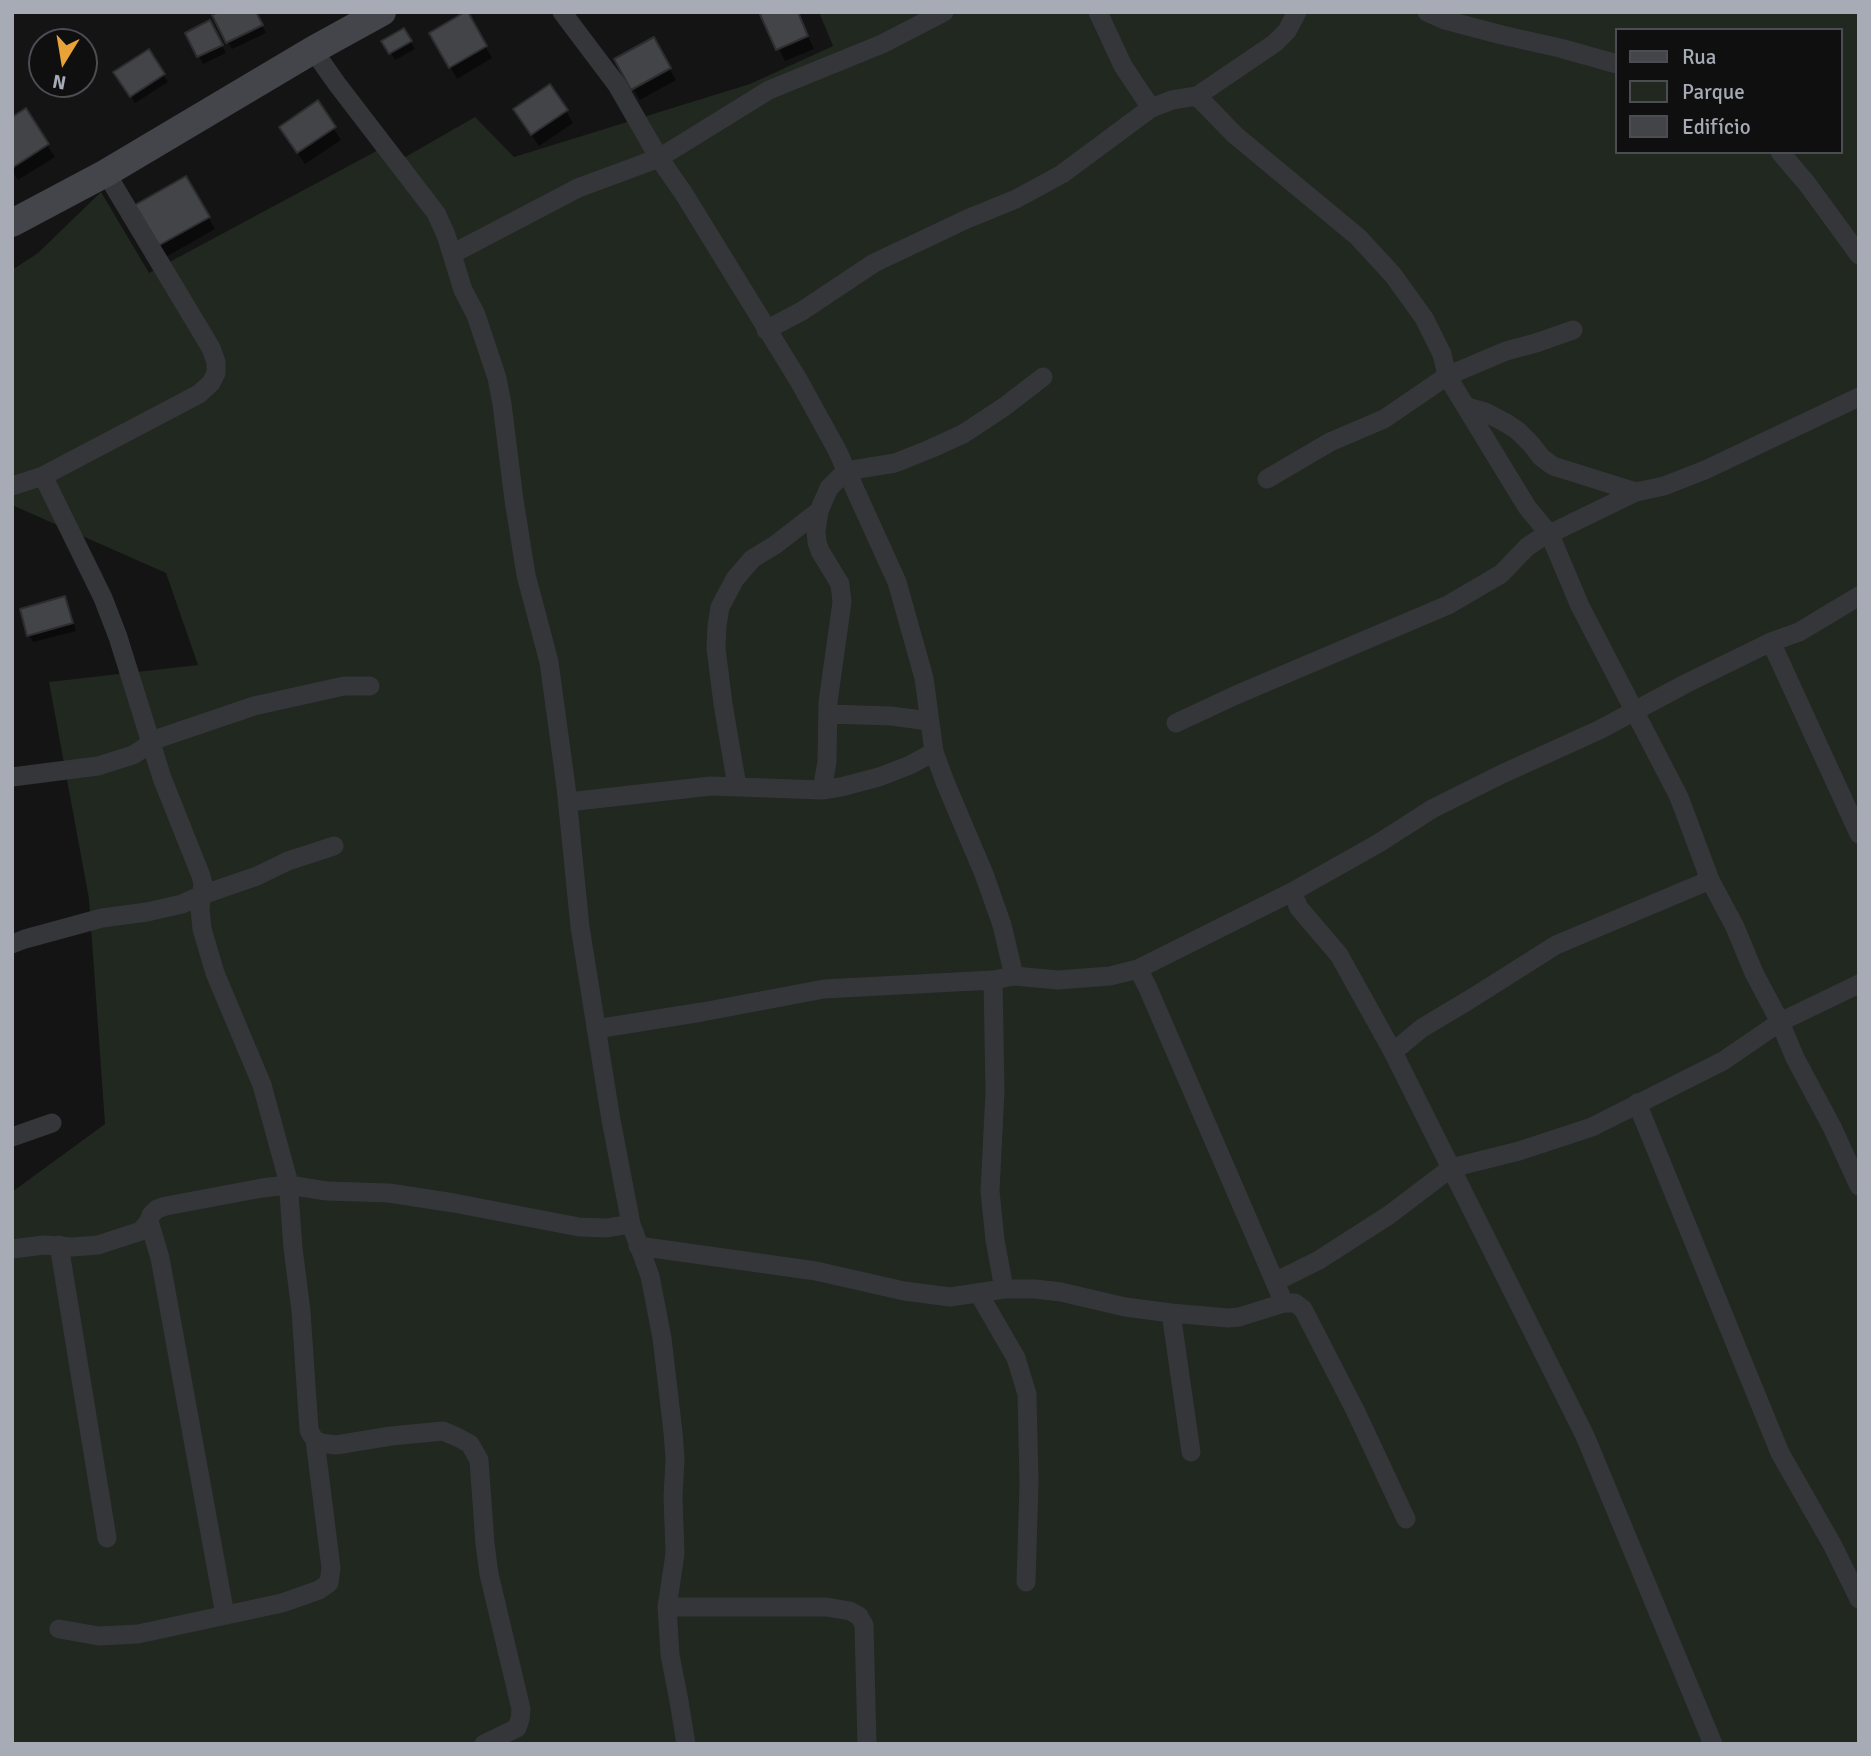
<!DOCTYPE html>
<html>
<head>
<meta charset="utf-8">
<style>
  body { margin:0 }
  #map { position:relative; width:1871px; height:1756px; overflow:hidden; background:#141415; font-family:Signika,sans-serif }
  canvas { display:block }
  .frame { position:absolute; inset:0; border:14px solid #a6abb5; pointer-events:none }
  .legend { position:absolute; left:1615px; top:28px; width:228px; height:126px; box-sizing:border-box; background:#0f0f10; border:2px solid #4b4d52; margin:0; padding:9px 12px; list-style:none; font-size:21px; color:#a6abb5 }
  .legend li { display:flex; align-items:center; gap:14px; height:35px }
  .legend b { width:35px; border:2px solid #4b4d52 }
  .north { position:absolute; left:28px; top:28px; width:70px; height:70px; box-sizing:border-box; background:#0f0f10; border:2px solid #4b4d52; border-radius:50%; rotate:191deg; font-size:19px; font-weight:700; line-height:28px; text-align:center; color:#a6abb5 }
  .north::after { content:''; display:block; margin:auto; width:24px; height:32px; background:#e9a238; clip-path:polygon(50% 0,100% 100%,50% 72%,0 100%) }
</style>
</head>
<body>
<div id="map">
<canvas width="1871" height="1756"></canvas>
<div class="frame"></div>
<ul class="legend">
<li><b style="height:9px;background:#43454a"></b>Rua</li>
<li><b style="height:19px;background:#202820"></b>Parque</li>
<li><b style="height:19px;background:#434448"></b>Edifício</li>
</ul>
<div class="north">N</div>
</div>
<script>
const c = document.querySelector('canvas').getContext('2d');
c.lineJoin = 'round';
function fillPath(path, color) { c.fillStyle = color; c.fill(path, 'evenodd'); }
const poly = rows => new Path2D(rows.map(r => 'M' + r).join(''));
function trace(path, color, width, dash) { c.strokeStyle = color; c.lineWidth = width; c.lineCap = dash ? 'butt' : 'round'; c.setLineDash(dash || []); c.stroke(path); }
const green = poly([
  [819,12,1859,12,1859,1744,12,1744,12,1192,105,1124,89,899,49,682,198,665,166,573,12,505,12,270,38,253,101,192,149,273,384,147,395,163,475,117,514,157,750,84,833,46],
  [1617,30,1841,30,1841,152,1617,152]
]);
const shadow = poly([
  [255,12,266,33,232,49,228,42],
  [761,12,797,12,814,49,785,61],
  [466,14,492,58,457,79,431,34],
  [214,30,226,53,203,64,187,33],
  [404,30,415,49,395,60,384,42],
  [653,40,676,80,640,100,616,60],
  [148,52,168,82,135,103,120,80],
  [317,103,341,140,305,164,288,139],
  [25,111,55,157,18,180,12,171,12,119],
  [566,111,573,123,539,146,522,121],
  [186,178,215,229,164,258,135,207],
  [65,598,69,606,76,631,33,642,29,635]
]);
const building = poly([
  [219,12,256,12,263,25,226,43,212,15,219,12],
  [465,12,468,12,487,46,449,68,429,33,465,12],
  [759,12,798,12,808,36,776,50,759,12],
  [210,20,223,45,197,57,185,33,210,20],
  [404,28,412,41,389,54,381,41,404,28],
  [654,37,671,68,631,90,614,59,654,37],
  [149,49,165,74,130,97,113,72,149,49],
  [550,84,568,110,531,135,513,109,550,84],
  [318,100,336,127,297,153,279,127,318,100],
  [26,108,49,144,12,168,12,117,26,108],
  [186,176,210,217,156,247,133,206,186,176],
  [65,596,73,623,27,636,20,609,65,596]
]);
const minor = poly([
  [562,12,617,85,659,158,684,194,799,381,837,450,897,582,924,678,934,752,945,782,984,874,1002,925,1014,976],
  [1098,12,1123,66,1151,108],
  [1427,12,1445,20,1502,35,1560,48,1617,64],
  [313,50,337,84,436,213,446,235,463,290,476,315,497,378,502,404,514,500,526,575,549,662,566,787,580,927,611,1120,631,1224,650,1276,662,1338,673,1432,675,1459,673,1497,675,1554,667,1607,670,1655,679,1701,686,1744],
  [1197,96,1235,135,1358,237,1393,275,1424,318,1442,354,1447,376,1527,507,1550,535,1580,606,1679,797,1710,880,1735,927,1754,973,1780,1022,1795,1058,1832,1127,1859,1186],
  [1780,152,1808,185,1859,255],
  [452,254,578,188,659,158,769,90,882,44,944,12],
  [766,330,802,311,874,263,967,219,1016,199,1062,174,1151,108,1172,100,1197,96,1275,43,1287,31,1297,12],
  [1467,407,1485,412,1506,423,1518,431,1531,444,1541,457,1553,466,1636,492],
  [43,476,103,598,118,637,162,778,201,876,203,884,200,909,202,929,215,973,262,1085,288,1180,293,1248,301,1311,309,1430,311,1434,315,1440,321,1443,336,1445,391,1436,443,1431,457,1437,470,1444,479,1460,485,1544,489,1574,521,1709,520,1719,517,1728,484,1744],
  [1267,479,1330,442,1384,419,1447,376,1506,351,1536,343,1573,330],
  [12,486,43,476,199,394,211,383,216,373,216,362,211,348,106,173],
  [1771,642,1859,834],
  [828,714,891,716,929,721],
  [1176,723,1236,695,1448,605,1501,574,1527,547,1539,539,1636,492,1664,486,1705,470,1859,397],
  [12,777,98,766,133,755,144,748,151,741,254,706,344,686,370,686],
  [737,786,723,704,716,648,717,626,720,607,735,579,752,559,775,545,819,511],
  [822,790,841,787,879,777,910,765,934,752],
  [568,802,711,786,822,790,827,762,828,702,842,602,840,584,820,551,817,542,816,531,819,511,829,488,846,471,895,463,930,449,963,434,1004,407,1043,377],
  [12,944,25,939,102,918,147,912,182,904,202,895,257,876,288,861,334,846],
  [1138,969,1292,892],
  [993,980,995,1092,990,1191,995,1240,1004,1289],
  [596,1029,702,1012,824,989,993,980,1014,976,1058,980,1110,976,1138,969,1147,986,1284,1303],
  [1393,1052,1422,1028,1469,1000,1556,945,1710,880],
  [1637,1103,1780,1453,1833,1546,1859,1599],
  [12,1137,52,1123],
  [149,1221,160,1258,225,1615],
  [59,1245,107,1538],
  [638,1246,816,1271,904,1291,950,1297,1004,1289,1035,1289,1061,1292,1125,1307,1171,1313,1228,1318,1239,1317,1284,1303,1295,1303,1303,1309,1355,1410,1406,1519],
  [12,1249,44,1245,72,1247,98,1245,141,1231,149,1221,151,1215,157,1209,166,1206,262,1188,288,1185,327,1191,389,1193,454,1203,579,1227,607,1228,631,1224],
  [1275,1282,1319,1260,1389,1215,1451,1168,1519,1151,1592,1127,1723,1061,1780,1022,1859,984],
  [979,1294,1016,1358,1027,1394,1029,1483,1026,1582],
  [1171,1313,1191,1452],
  [667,1607,826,1607,850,1611,859,1616,864,1625,867,1744],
  [59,1629,99,1636,138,1634,282,1603,319,1590,329,1583,331,1568,315,1440],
  [1713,1744,1585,1436,1393,1052,1339,955,1299,908,1292,892,1379,843,1432,809,1502,774,1599,730,1687,683,1771,642,1799,632,1859,596]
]);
const secondary = poly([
  [12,223,106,173,313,50,382,12]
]);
fillPath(green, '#202820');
fillPath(shadow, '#0007');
fillPath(building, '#434448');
trace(building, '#2e2e31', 2);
trace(minor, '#35363a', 19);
trace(secondary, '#43454a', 28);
</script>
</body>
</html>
